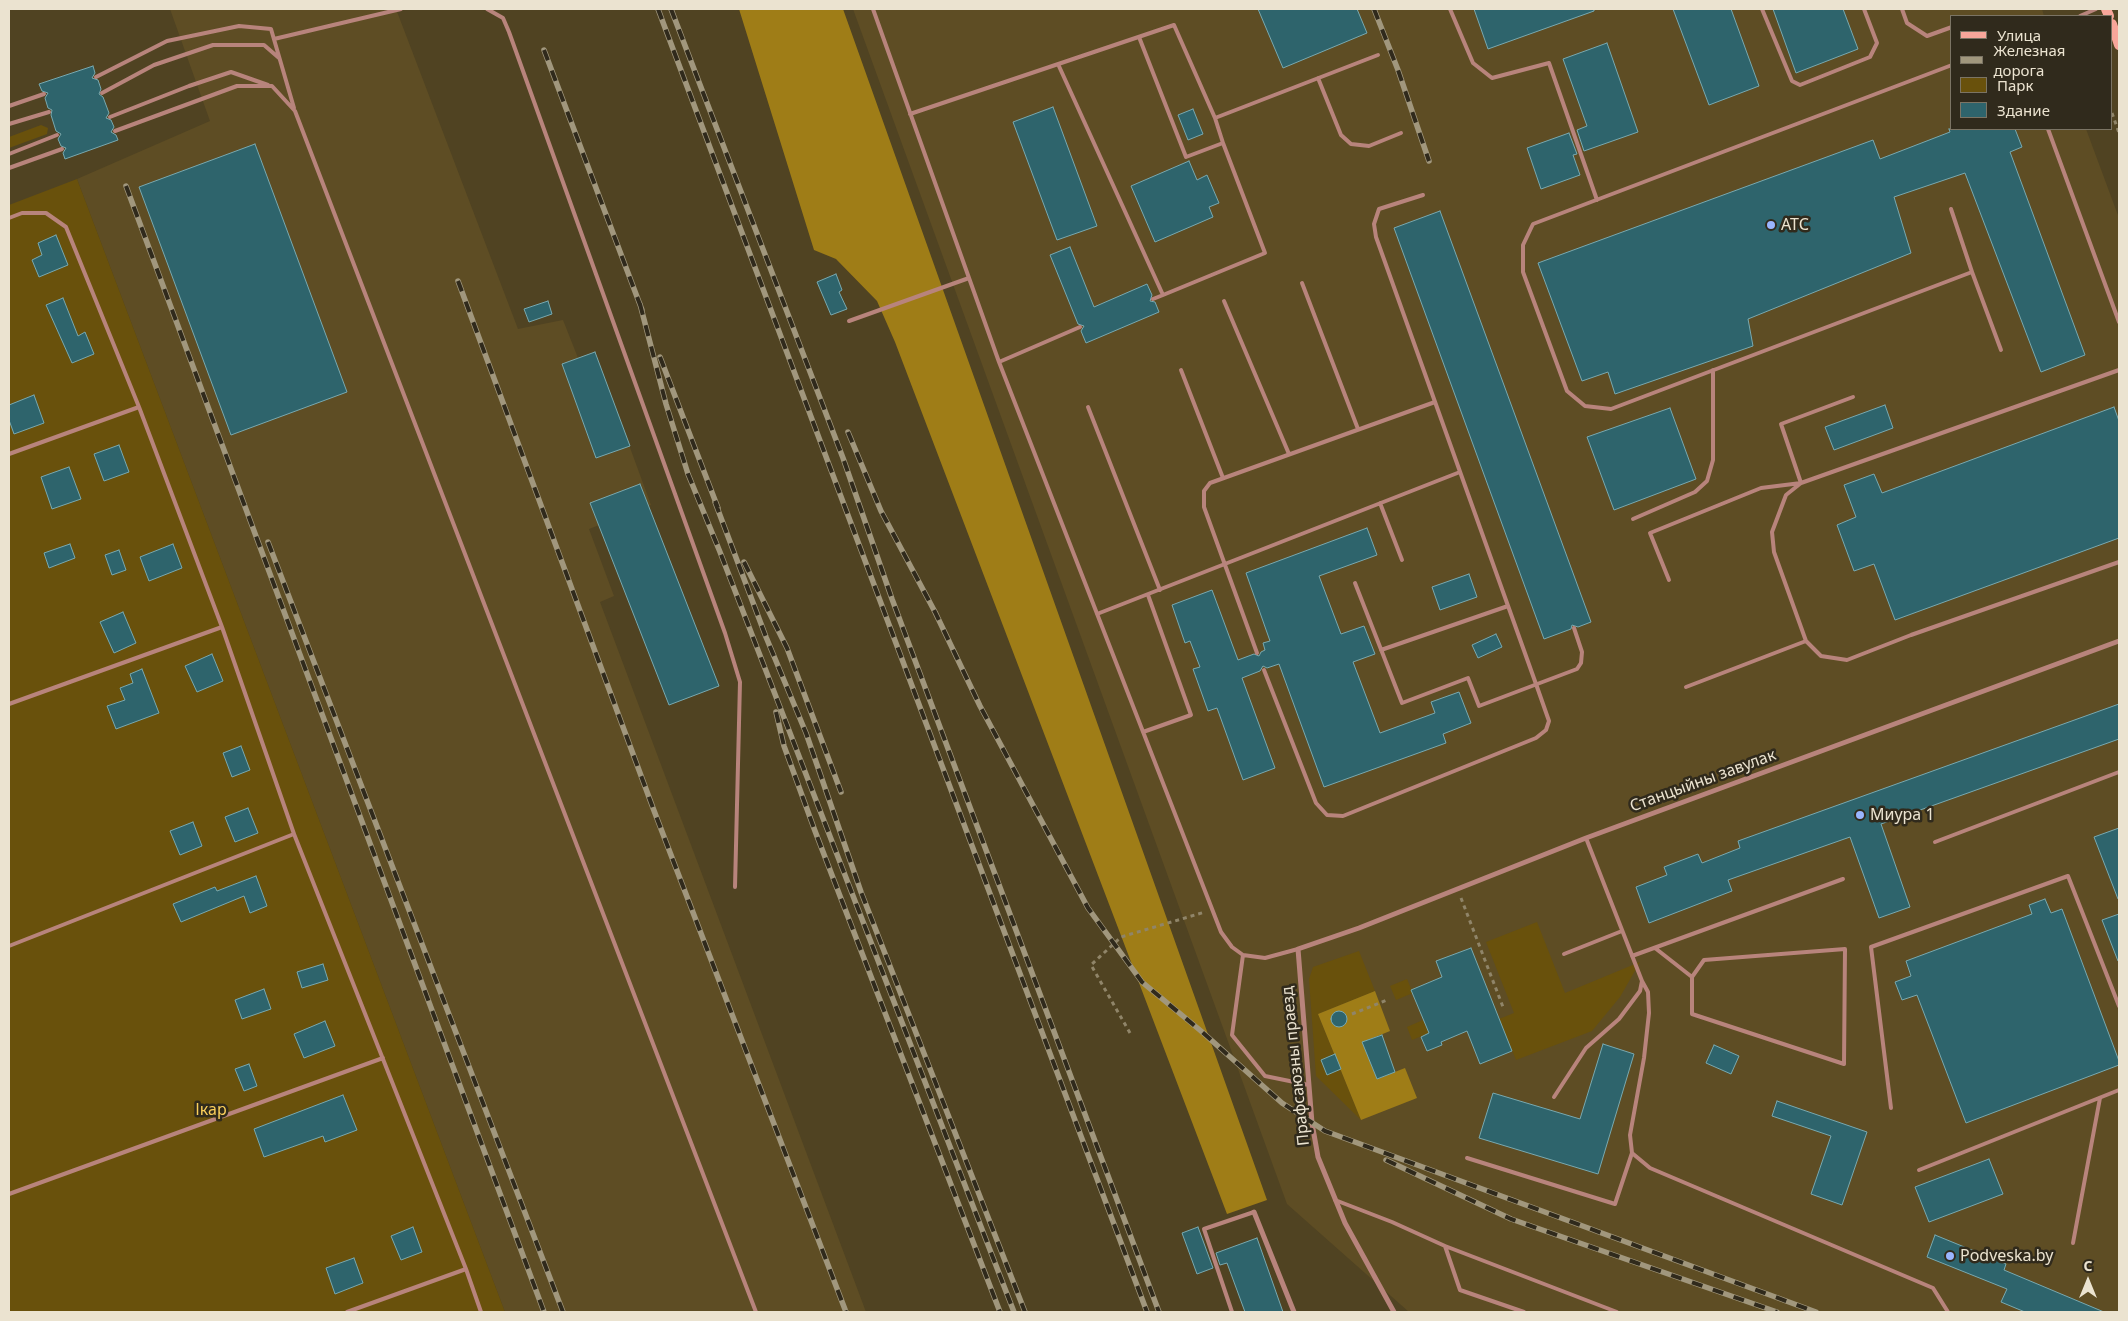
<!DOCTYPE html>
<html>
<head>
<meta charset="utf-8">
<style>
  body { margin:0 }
  #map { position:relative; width:2128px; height:1321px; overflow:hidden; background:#504322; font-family:"Noto Sans",sans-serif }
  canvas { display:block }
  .frame { position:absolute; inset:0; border:10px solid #ebe3d0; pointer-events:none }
  .legend { position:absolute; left:1950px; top:15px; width:162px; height:115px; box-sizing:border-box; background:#302a1c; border:1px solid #7b7464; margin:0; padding:6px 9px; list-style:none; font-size:15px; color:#ebe3d0 }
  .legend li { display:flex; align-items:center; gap:10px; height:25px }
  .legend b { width:25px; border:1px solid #7b7464 }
  .north { position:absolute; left:2063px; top:1256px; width:50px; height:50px; -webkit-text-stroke:4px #302a1c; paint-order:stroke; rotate:0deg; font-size:14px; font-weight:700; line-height:20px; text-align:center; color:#ebe3d0 }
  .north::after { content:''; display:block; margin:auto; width:18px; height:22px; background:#ebe3d0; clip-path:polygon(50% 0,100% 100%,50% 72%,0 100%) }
</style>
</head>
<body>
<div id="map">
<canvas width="2128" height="1321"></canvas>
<div class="frame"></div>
<ul class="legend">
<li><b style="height:6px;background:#f8a69a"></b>Улица</li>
<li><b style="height:6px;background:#a1977d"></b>Железная дорога</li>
<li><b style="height:14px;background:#69510c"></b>Парк</li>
<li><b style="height:14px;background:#2e646c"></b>Здание</li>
</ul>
<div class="north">С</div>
</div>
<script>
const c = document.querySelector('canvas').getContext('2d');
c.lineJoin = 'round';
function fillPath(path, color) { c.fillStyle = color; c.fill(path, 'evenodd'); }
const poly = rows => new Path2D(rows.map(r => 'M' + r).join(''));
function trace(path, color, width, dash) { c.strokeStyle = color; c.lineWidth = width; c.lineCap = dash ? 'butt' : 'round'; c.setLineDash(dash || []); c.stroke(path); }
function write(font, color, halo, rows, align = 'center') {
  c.font = font + ' "Noto Sans",sans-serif'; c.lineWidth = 5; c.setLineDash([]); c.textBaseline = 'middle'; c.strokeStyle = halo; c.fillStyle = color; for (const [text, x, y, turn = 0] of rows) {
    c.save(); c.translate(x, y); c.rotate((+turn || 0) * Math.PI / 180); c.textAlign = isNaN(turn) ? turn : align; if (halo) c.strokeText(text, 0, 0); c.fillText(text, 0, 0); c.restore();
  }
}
const built = poly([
  [170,9,396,9,518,329,563,320,578,358,595,352,651,505,589,529,614,596,600,602,866,1312,505,1312,77,179,210,121],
  [853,9,2042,9,2044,16,1952,16,1952,129,2086,129,2119,218,2119,1312,1409,1312,1287,1204]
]);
const green = poly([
  [41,125,48,128,47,134,9,148,9,137],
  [77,179,505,1312,9,1312,9,205],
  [1537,922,1565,993,1640,962,1620,997,1592,1031,1516,1060,1499,1019,1514,1013,1486,942],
  [1359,951,1375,991,1318,1014,1361,1120,1316,1076,1309,979,1313,967],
  [1407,979,1413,993,1396,1000,1390,986],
  [1423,1020,1429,1033,1412,1040,1407,1027]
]);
const forest = poly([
  [739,9,843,9,1267,1200,1227,1214,895,342,877,301,836,259,814,250],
  [1375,991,1390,1031,1363,1042,1377,1079,1405,1068,1417,1098,1361,1120,1318,1014]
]);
const building = poly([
  [1258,9,1357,9,1367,33,1283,68,1258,9],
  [1474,9,1594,9,1594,11,1488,49,1474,9],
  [1673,9,1731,9,1759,86,1709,105,1673,9],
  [1773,9,1843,9,1858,49,1796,73,1773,9],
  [1607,43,1638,132,1584,151,1577,130,1587,126,1563,59,1607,43],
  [93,66,95,73,92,78,98,80,101,89,99,94,103,97,109,113,106,118,111,120,114,127,111,132,116,135,118,140,65,159,63,153,66,148,61,146,58,139,61,134,56,131,51,115,52,110,48,108,45,98,48,93,42,91,39,84,93,66],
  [1053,107,1097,226,1057,240,1013,122,1053,107],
  [1193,109,1203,134,1188,140,1178,115,1193,109],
  [1949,129,2015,129,2022,147,2010,152,2085,355,2041,372,1965,173,1894,197,1911,253,1748,319,1753,346,1615,394,1608,372,1582,381,1538,263,1873,140,1880,159,1950,132,1949,129],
  [1569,133,1577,154,1573,155,1580,175,1541,189,1527,148,1569,133],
  [255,144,347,392,231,435,139,187,255,144],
  [1189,161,1197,180,1207,175,1219,203,1209,207,1213,217,1155,242,1131,186,1189,161],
  [1440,211,1591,622,1578,627,1572,625,1571,629,1544,639,1394,228,1440,211],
  [56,235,68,265,39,277,32,260,42,255,38,243,56,235],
  [1070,247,1094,307,1147,284,1152,295,1150,301,1155,302,1159,312,1086,343,1081,331,1084,326,1078,324,1050,255,1070,247],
  [836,274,842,290,839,292,847,309,831,315,817,282,836,274],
  [63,298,78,336,85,332,94,354,72,363,46,305,63,298],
  [548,301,552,314,529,322,524,309,548,301],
  [595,352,630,446,596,458,562,364,595,352],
  [34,395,44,423,14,434,9,420,9,405,34,395],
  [1885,405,1893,428,1834,450,1825,427,1885,405],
  [2114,407,2119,421,2119,538,1895,620,1874,564,1854,571,1837,525,1856,517,1844,485,1874,474,1882,493,2114,407],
  [1670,408,1696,479,1614,510,1587,437,1670,408],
  [119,445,129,472,104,481,94,454,119,445],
  [69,467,81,499,52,509,41,477,69,467],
  [640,484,719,686,669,705,590,503,640,484],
  [1367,528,1377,555,1319,576,1341,634,1364,626,1375,654,1353,662,1380,733,1435,713,1431,702,1459,692,1471,723,1443,734,1446,743,1324,787,1279,664,1267,668,1263,666,1260,671,1242,678,1275,768,1243,780,1217,708,1208,711,1193,669,1200,667,1190,641,1185,643,1172,605,1212,590,1238,660,1254,654,1259,656,1261,652,1265,650,1263,643,1270,641,1246,573,1367,528],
  [70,544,75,558,49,568,44,553,70,544],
  [173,544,182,568,149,581,140,557,173,544],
  [119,550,126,570,112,575,105,555,119,550],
  [1469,574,1477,597,1440,610,1432,587,1469,574],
  [123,612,136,643,114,653,100,622,123,612],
  [1496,634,1502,647,1478,658,1472,645,1496,634],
  [212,654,223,681,197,692,185,666,212,654],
  [142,669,159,713,116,729,107,706,125,700,120,688,133,683,130,674,142,669],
  [2119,704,2119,739,1881,824,1910,907,1879,918,1850,837,1728,880,1732,891,1649,923,1636,887,1667,875,1664,867,1698,854,1702,863,1740,848,1738,841,2119,704],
  [241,746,250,770,232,777,223,753,241,746],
  [248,808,258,833,235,842,225,817,248,808],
  [193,822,202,846,180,855,170,831,193,822],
  [2119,828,2119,899,2118,899,2094,837,2119,828],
  [256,876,267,906,250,913,244,896,181,922,173,904,215,887,217,891,256,876],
  [2045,899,2051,913,2062,909,2119,1061,2119,1065,1966,1123,1917,995,1902,1000,1895,982,1911,976,1906,961,2032,914,2029,905,2045,899],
  [2119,914,2119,961,2118,961,2102,920,2119,914],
  [1471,948,1512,1051,1480,1064,1467,1031,1441,1042,1442,1045,1427,1051,1421,1037,1429,1033,1411,990,1442,977,1436,961,1471,948],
  [323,964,328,980,302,988,297,972,323,964],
  [264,989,271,1009,242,1019,235,1000,264,989],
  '1331 1019a8 8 0 1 1 16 0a8 8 0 1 1-16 0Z',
  [325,1021,335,1046,304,1058,294,1034,325,1021],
  [1382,1035,1395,1072,1377,1079,1362,1042,1382,1035],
  [1603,1044,1634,1054,1598,1174,1479,1138,1493,1093,1580,1119,1603,1044],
  [1714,1045,1739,1056,1731,1074,1706,1063,1714,1045],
  [1335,1054,1341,1069,1327,1075,1321,1060,1335,1054],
  [249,1064,257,1086,244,1091,235,1069,249,1064],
  [343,1095,357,1130,325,1142,323,1136,264,1157,254,1129,343,1095],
  [1777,1101,1867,1132,1842,1205,1811,1194,1831,1136,1772,1116,1777,1101],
  [1989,1159,2003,1194,1929,1222,1915,1187,1989,1159],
  [413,1227,422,1252,401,1260,391,1236,413,1227],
  [1198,1227,1213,1268,1197,1274,1182,1233,1198,1227],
  [1935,1235,2006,1264,2004,1270,2104,1312,2025,1312,2001,1302,2007,1289,1927,1257,1935,1235],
  [1257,1238,1283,1312,1245,1312,1227,1263,1220,1265,1216,1253,1257,1238],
  [354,1258,363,1283,335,1294,326,1268,354,1258]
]);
const path = poly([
  [2112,113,2119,133],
  [1461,898,1503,1007],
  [1352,1014,1387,1000],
  [1130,1033,1091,965,1121,937,1205,912]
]);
const lane = poly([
  [487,9,503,18,509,32,725,633,740,682,735,887],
  [873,9,999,362,1221,932,1232,947,1243,955,1265,958,1298,949],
  [1450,9,1473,63,1492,78,1549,63,1597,200],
  [1762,9,1792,81,1800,85,1870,57,1877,43,1864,9],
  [1902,9,1907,23,1927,36,1952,27],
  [2080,16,2096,9],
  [1139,37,1186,157,1223,143],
  [274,39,401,9],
  [1058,64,1163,295,1265,253,1223,143,1215,118,1378,55],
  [1952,65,1533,224,1523,245,1523,272,1567,391,1585,406,1611,409,1972,272,2001,350],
  [96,77,167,41,239,26,271,29,294,108],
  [1318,78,1341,135,1351,144,1369,146,1401,133],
  [102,93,154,65,213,45,264,45,279,58],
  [9,106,44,94],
  [910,114,1174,25,1215,118],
  [110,117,189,86,231,72,268,85],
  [9,124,49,112],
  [2048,129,2119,322],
  [115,131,237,86,272,86,295,111,756,1312],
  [9,154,57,135],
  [9,168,62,149],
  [1951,209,1972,272],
  [9,218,22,213,46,213,66,227,139,407,222,627,294,834],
  [1302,283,1358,429],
  [1153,299,1163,295],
  [1224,301,1289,454],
  [849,321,969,278],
  [999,362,1080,327],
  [1181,370,1223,478],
  [2119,370,1801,483,1786,495,1772,532,1774,552,1806,641,1821,656,1847,660,1911,635,2119,562],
  [1088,407,1160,590],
  [9,454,139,407],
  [1380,503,1402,560],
  [1633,519,1695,492,1707,481,1713,460,1713,370],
  [1669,580,1650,533,1761,488,1801,483,1781,424,1853,397],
  [1355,583,1402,703,1468,678,1479,706,1577,669,1581,663,1582,652,1574,628],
  [1097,614,1460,472],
  [1381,650,1508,606],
  [1257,653,1204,507,1204,491,1210,483,1435,402],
  [1264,670,1316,803,1327,815,1343,816,1536,738,1546,730,1549,721,1536,684,1376,237,1374,224,1379,209,1423,195],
  [1686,687,1806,641],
  [9,704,222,627],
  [1143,732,1191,715,1148,595],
  [1935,842,2119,772],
  [9,946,294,834,466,1269,481,1312],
  [1655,948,1692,977,1692,1014,1844,1064,1845,949,1704,960,1692,977],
  [1564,954,1622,931],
  [1243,955,1232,1035,1265,1076,1309,1085],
  [1632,956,1843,879],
  [1642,981,1648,992,1649,1013,1644,1058,1630,1135,1632,1153,1650,1168,1933,1288,1948,1312],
  [1554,1097,1586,1048,1619,1019,1640,991,1642,981,1586,838],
  [1891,1108,1871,947,2068,876,2119,1006],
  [1467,1158,1615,1204,1632,1153],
  [1919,1170,2119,1090],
  [9,1194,383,1058],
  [1335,1200,1392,1222,1445,1246,1460,1290,1524,1312],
  [2073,1243,2100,1098],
  [1445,1246,1617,1312],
  [347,1312,466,1269],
  [1232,1312,1204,1229,1254,1212]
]);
const street = poly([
  [1254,1212,1294,1312],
  [1394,1312,1345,1223,1318,1157,1312,1123,1298,949,1359,928,1586,838,2119,641]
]);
const secondary = poly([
  [2106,9,2109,16],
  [2112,24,2119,45]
]);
const rail = poly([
  [658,9,1147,1312],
  [671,9,843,458,892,599,1159,1312],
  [1374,9,1398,70,1429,161],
  [544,50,642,310],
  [126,186,544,1312],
  [458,281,653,808,846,1312],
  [640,304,666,404,688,474,720,552,1014,1312],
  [660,357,718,508],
  [848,432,881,511,935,612,980,706,1088,908,1142,982,1201,1031,1282,1103,1325,1131,1816,1312],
  [715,502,766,637,806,733,861,892,1025,1312],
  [268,542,563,1312],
  [744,562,787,648,841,792],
  [776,712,784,746,815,831,1000,1312],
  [1386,1160,1511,1219,1777,1312]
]);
const markers = [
  [1771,225,5,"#9ab5fd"],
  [1860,815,5,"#9ab5fd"],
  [1950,1256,5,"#9ab5fd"]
];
const poiNames = [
  ["АТС",1781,225],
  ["Миура 1",1870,815],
  ["Podveska.by",1960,1256]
];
const streetNames = [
  ["Станцыйны завулак",1703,781,-20],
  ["Прафсаюзны праезд",1296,1066,-96]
];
const parkNames = [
  ["Ікар",211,1110]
];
fillPath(built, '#5e4d24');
fillPath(green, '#69510c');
fillPath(forest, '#9f7d17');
fillPath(building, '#2e646c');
trace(building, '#78a9b0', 1);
trace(path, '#908569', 3, [4, 4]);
trace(lane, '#b8847c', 4);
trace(street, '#b8847c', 5);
trace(secondary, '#f8a69a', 10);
trace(rail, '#a1977d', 5.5);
trace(rail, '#302a1c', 4, [11]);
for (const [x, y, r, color] of markers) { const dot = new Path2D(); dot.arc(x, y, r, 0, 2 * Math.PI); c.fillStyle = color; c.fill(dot); trace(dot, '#302a1c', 2); }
write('16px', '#ebe3d0', '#302a1c', poiNames, 'left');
write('16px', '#ebe3d0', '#302a1c', streetNames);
write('16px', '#fbcf5b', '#302a1c', parkNames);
</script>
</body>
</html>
